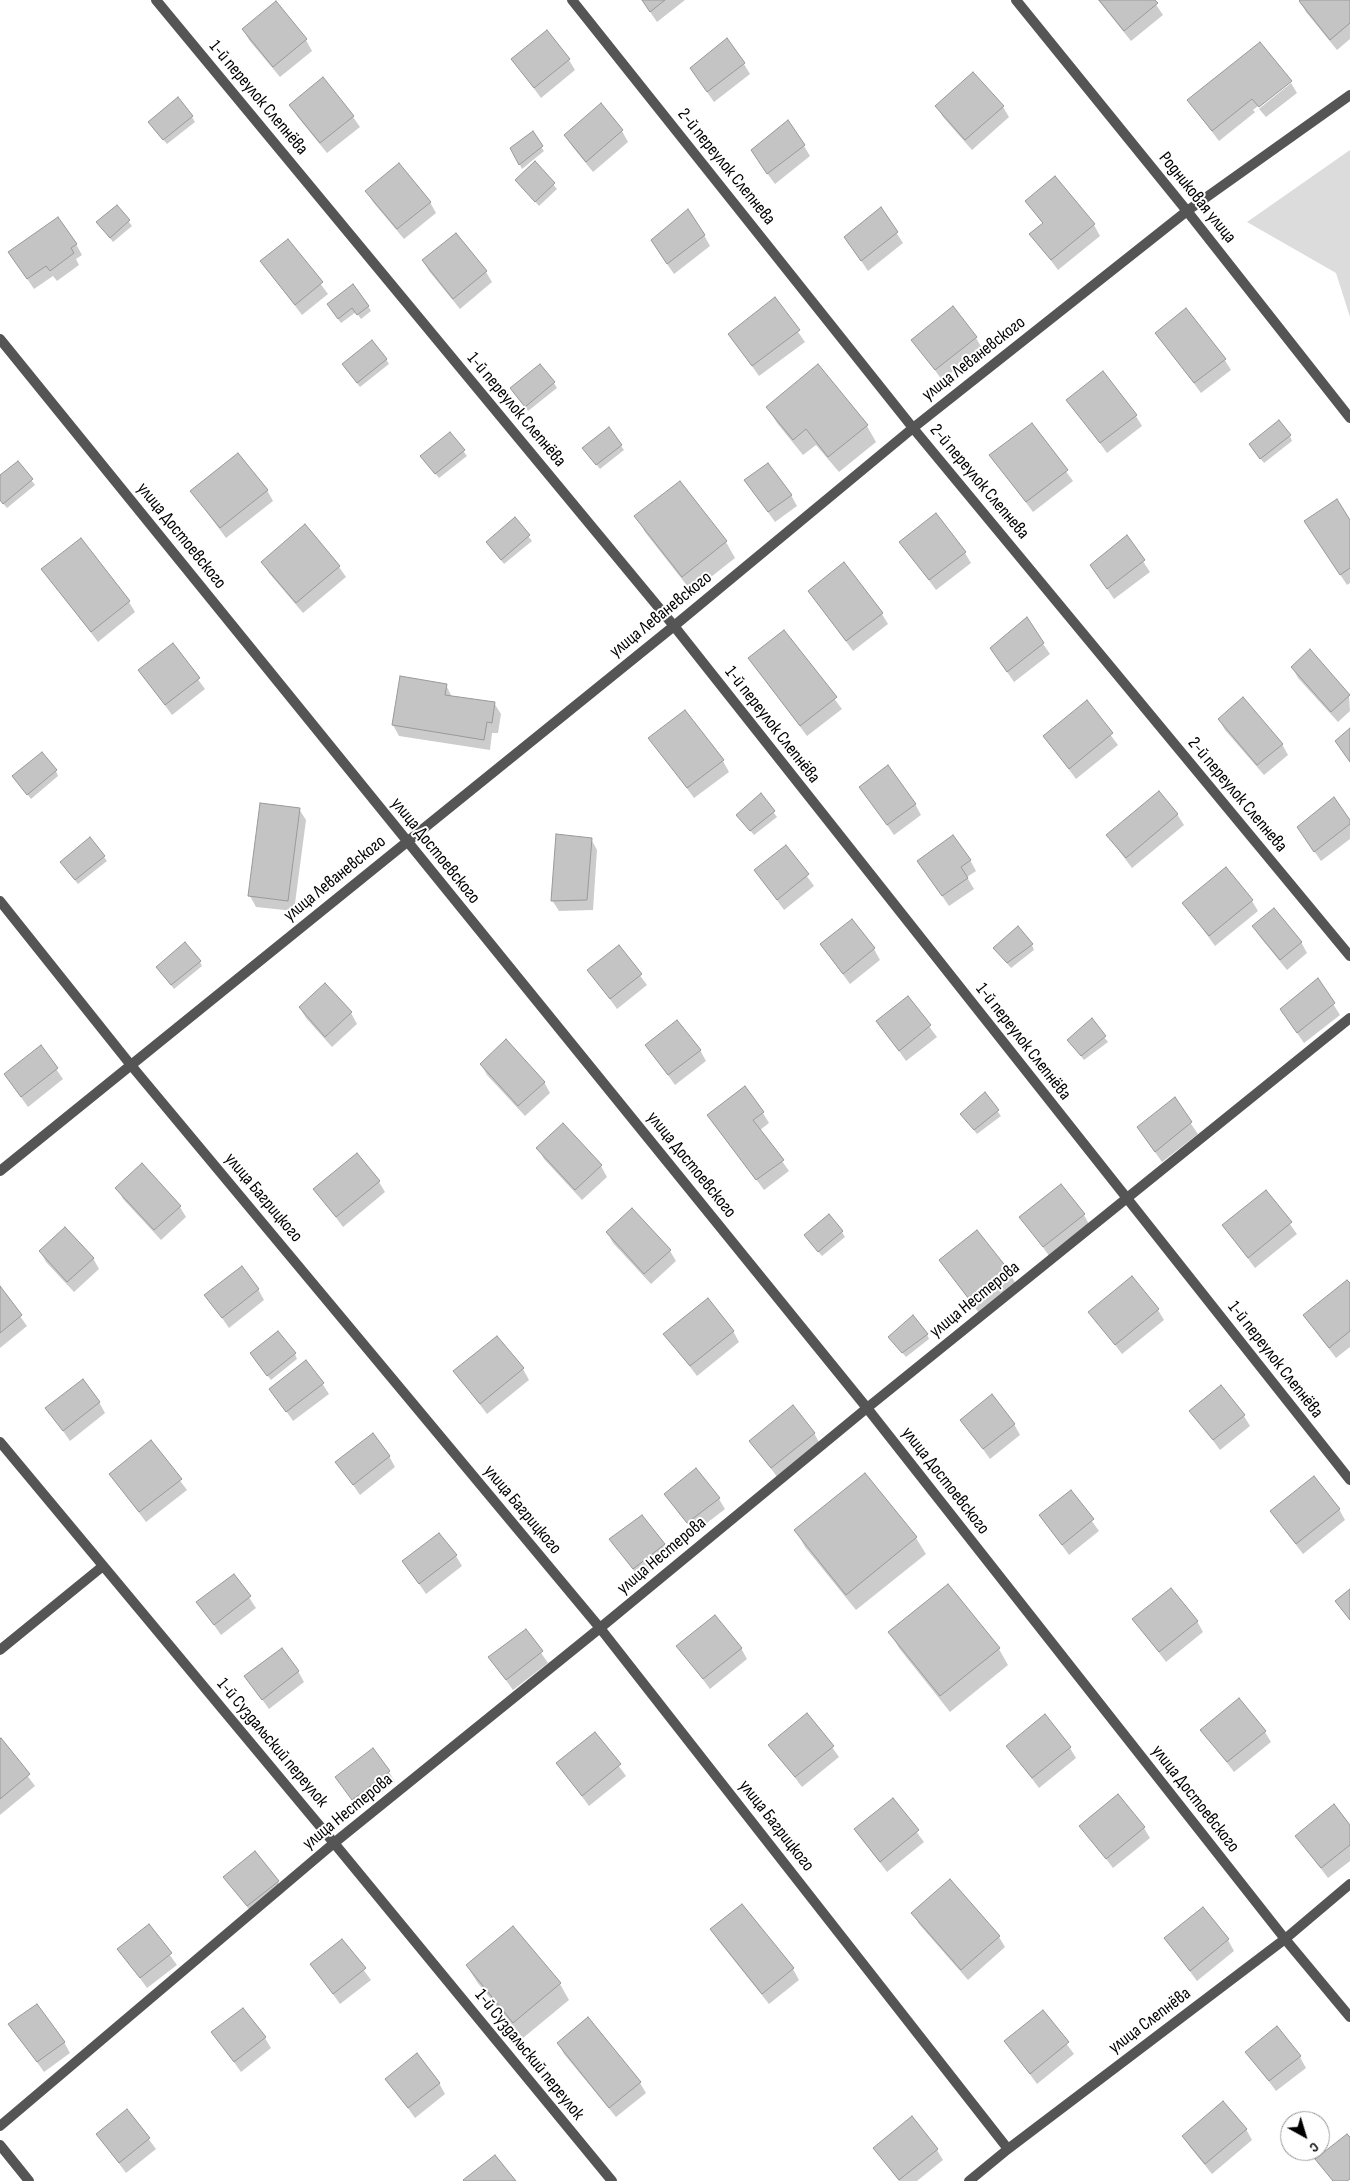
<!DOCTYPE html>
<html>
<head>
<meta charset="utf-8">
<style>
  body { margin:0 }
  #map { position:relative; width:1350px; height:2181px; overflow:hidden; background:#fff; font-family:"Sofia Sans Condensed",sans-serif }
  canvas { display:block }
  .north { position:absolute; left:1280px; top:2111px; width:50px; height:50px; box-sizing:border-box; background:#fff; border:1px solid #999; border-radius:50%; rotate:141deg; font-size:14px; font-weight:700; line-height:20px; text-align:center; color:#000 }
  .north::after { content:''; display:block; margin:auto; width:18px; height:22px; background:#000; clip-path:polygon(50% 0,100% 100%,50% 72%,0 100%) }
</style>
</head>
<body>
<div id="map">
<canvas width="1350" height="2181"></canvas>
<div class="north">С</div>
</div>
<script>
const c = document.querySelector('canvas').getContext('2d');
c.lineJoin = 'round';
function fillPath(path, color) { c.fillStyle = color; c.fill(path, 'evenodd'); }
const poly = rows => new Path2D(rows.map(r => 'M' + r).join(''));
function trace(path, color, width, dash) { c.strokeStyle = color; c.lineWidth = width; c.lineCap = dash ? 'butt' : 'round'; c.setLineDash(dash || []); c.stroke(path); }
function write(font, color, halo, rows, align = 'center') {
  c.font = font + ' "Sofia Sans Condensed",sans-serif'; c.lineWidth = 4; c.setLineDash([]); c.textBaseline = 'middle'; c.strokeStyle = halo; c.fillStyle = color; for (const [text, x, y, turn = 0] of rows) {
    c.save(); c.translate(x, y); c.rotate((+turn || 0) * Math.PI / 180); c.textAlign = isNaN(turn) ? turn : align; if (halo) c.strokeText(text, 0, 0); c.fillText(text, 0, 0); c.restore();
  }
}
const green = poly([
  [1350,150,1350,317,1336,273,1247,222]
]);
const shadow = poly([
  [642,0,685,0,657,22],
  [1098,0,1153,0,1163,15,1131,41],
  [1302,0,1350,0,1350,39,1337,50,1306,12,1300,1],
  [243,29,306,40,312,51,280,77,249,40],
  [513,60,569,60,575,70,541,98],
  [744,64,750,74,714,102,698,79],
  [1290,81,1253,110,1255,112,1291,83,1297,93,1266,117,1259,109,1219,141,1188,100],
  [291,105,353,117,360,127,327,153,297,116],
  [601,105,622,131,628,142,593,172,572,146,565,135],
  [937,107,1003,107,1009,117,972,150,943,117],
  [192,117,195,122,167,144,152,127],
  [804,146,810,156,775,184,758,161],
  [541,147,544,151,522,169,512,148],
  [535,163,557,189,539,206,516,180],
  [1055,177,1094,225,1100,236,1058,270,1031,234,1043,224,1026,201],
  [367,191,430,202,436,213,404,239,373,202],
  [117,206,132,226,113,242,101,227],
  [881,209,903,243,868,271,845,237],
  [704,235,710,246,674,274,658,251],
  [288,240,328,294,302,315,261,261],
  [76,244,82,255,76,259,79,265,57,281,53,276,34,289,10,253],
  [423,261,486,272,492,282,460,309,429,271],
  [775,299,805,342,759,376,729,334],
  [368,306,371,311,361,319,356,312,341,323,331,309],
  [1157,333,1224,359,1231,370,1201,393],
  [976,338,982,348,942,380,913,340],
  [386,359,389,364,360,387,343,365],
  [554,383,557,388,528,411,514,393],
  [1068,400,1136,416,1142,426,1107,453],
  [767,407,867,426,876,442,839,472,816,445,803,455,777,423],
  [1032,425,1073,481,1033,512,991,456],
  [450,433,467,456,439,478,425,461],
  [1290,436,1292,441,1264,463,1253,449],
  [621,446,624,450,600,469,587,453],
  [18,463,35,485,7,508,0,500,0,477],
  [746,481,791,495,797,506,775,522],
  [680,482,726,542,735,558,692,592,645,532,636,516],
  [267,490,273,501,226,538,192,492],
  [515,519,532,541,504,564,490,547],
  [1350,522,1350,583,1347,585,1312,532],
  [305,526,339,567,346,577,303,613,269,573,262,562],
  [1127,537,1150,572,1114,599,1091,565],
  [901,542,965,553,971,563,936,590],
  [43,570,129,602,135,612,98,642],
  [809,591,882,614,888,624,853,651],
  [1026,619,1050,654,1014,682,991,648],
  [784,631,842,709,807,736,749,658],
  [172,644,205,689,172,715,139,670],
  [1292,667,1349,695,1350,711,1338,722,1298,678],
  [401,678,446,685,452,697,494,703,501,714,498,733,492,733,490,750,399,736,393,725],
  [1086,702,1118,745,1076,779,1044,736],
  [1219,720,1282,744,1288,755,1264,775,1225,730],
  [650,738,723,761,729,772,694,798],
  [56,771,58,776,31,799,13,776],
  [861,787,915,804,921,815,894,835],
  [760,795,777,817,754,835,741,820],
  [299,809,306,820,294,911,256,907,250,896],
  [1177,814,1184,825,1132,868,1108,836],
  [1350,822,1350,839,1321,861,1305,838],
  [591,839,597,850,593,910,559,911,552,900],
  [786,847,814,886,784,910,756,871],
  [104,857,107,861,78,884,64,867],
  [970,860,976,871,967,877,974,889,949,906,919,862],
  [1252,901,1258,911,1215,946,1184,903],
  [1254,927,1301,942,1307,953,1287,970,1260,937],
  [821,945,874,949,880,960,850,984],
  [1032,945,1034,950,1011,968,998,953],
  [619,947,647,985,617,1009,589,970],
  [200,962,202,966,174,989,157,967],
  [1318,980,1340,1015,1304,1043,1288,1020],
  [325,985,351,1013,357,1024,332,1047,306,1018,300,1008],
  [908,998,937,1037,906,1061,878,1021],
  [1091,1020,1108,1042,1084,1060,1069,1040],
  [647,1046,700,1050,706,1061,675,1085],
  [41,1047,63,1079,28,1107,5,1075],
  [481,1064,544,1082,550,1093,525,1116,487,1075],
  [984,1094,1001,1116,977,1134,965,1119],
  [1174,1099,1198,1134,1162,1162,1145,1138],
  [763,1113,769,1123,760,1130,789,1171,764,1190,709,1115],
  [538,1148,601,1166,607,1177,582,1200,544,1159],
  [379,1182,385,1192,343,1227,315,1189],
  [117,1188,180,1207,186,1217,161,1240,123,1199],
  [1266,1191,1297,1234,1255,1268,1223,1225],
  [1084,1215,1090,1226,1050,1257,1021,1217],
  [607,1232,670,1251,676,1261,651,1284,613,1243],
  [842,1232,845,1237,822,1256,808,1240],
  [40,1251,93,1258,99,1269,74,1292,46,1262],
  [940,1260,1010,1274,1016,1284,979,1313],
  [1350,1285,1350,1347,1336,1358,1304,1316],
  [0,1288,27,1326,0,1348],
  [258,1289,264,1300,229,1328,206,1295],
  [1158,1310,1164,1320,1122,1354,1090,1312],
  [733,1331,739,1342,697,1376,665,1334],
  [927,1334,929,1339,906,1357,893,1342],
  [295,1354,297,1359,271,1380,254,1358],
  [523,1369,529,1380,487,1414,455,1372],
  [322,1383,329,1394,293,1421,271,1389],
  [99,1402,105,1413,70,1441,47,1408],
  [1191,1411,1244,1416,1250,1426,1220,1450],
  [962,1420,1014,1424,1020,1435,990,1459],
  [814,1433,820,1444,778,1478,750,1441],
  [151,1442,187,1490,146,1522,110,1474],
  [389,1456,395,1467,360,1495,337,1462],
  [865,1474,916,1538,926,1554,856,1610,805,1547,796,1531],
  [1071,1492,1099,1531,1069,1555,1041,1516],
  [666,1494,719,1499,725,1509,694,1533],
  [1339,1509,1345,1520,1303,1554,1271,1512],
  [611,1540,664,1544,670,1555,640,1579],
  [456,1556,462,1566,426,1594,404,1562],
  [234,1575,256,1608,221,1635,198,1602],
  [1134,1620,1197,1621,1203,1632,1166,1662],
  [526,1631,548,1663,513,1690,490,1658],
  [890,1632,999,1649,1008,1665,950,1712,899,1648],
  [678,1646,741,1648,747,1659,710,1689],
  [298,1671,304,1682,269,1709,246,1677],
  [1202,1730,1265,1732,1271,1742,1234,1772],
  [595,1733,626,1776,589,1806,557,1763],
  [1,1740,35,1786,0,1815,0,1741],
  [770,1745,832,1747,839,1757,802,1787],
  [1007,1746,1070,1748,1076,1758,1039,1788],
  [389,1772,395,1782,359,1810,337,1777],
  [893,1800,924,1842,887,1872,855,1830],
  [1081,1826,1144,1828,1150,1838,1113,1868],
  [1350,1827,1350,1861,1328,1878,1296,1836],
  [225,1877,278,1882,284,1892,254,1916],
  [741,1905,793,1969,799,1980,769,2004,718,1940,712,1930],
  [913,1913,999,1937,1005,1947,968,1980,919,1924],
  [149,1926,177,1965,147,1988,119,1949],
  [1165,1938,1228,1940,1234,1951,1197,1981],
  [342,1941,371,1980,340,2004,312,1965],
  [467,1966,560,1984,569,2000,523,2038,477,1982],
  [1043,2012,1074,2054,1037,2084,1006,2042],
  [10,2024,64,2042,70,2053,44,2072],
  [213,2033,265,2038,271,2048,241,2072],
  [558,2043,640,2083,646,2093,616,2117,564,2054],
  [1247,2052,1300,2057,1306,2068,1276,2091],
  [387,2079,439,2083,445,2094,415,2118],
  [127,2110,156,2149,126,2173,97,2134],
  [1246,2129,1252,2140,1212,2174,1190,2147,1183,2136],
  [874,2148,937,2150,943,2160,917,2181,899,2181]
]);
const building = poly([
  [642,0,665,0,650,12,642,0],
  [1099,0,1155,0,1158,3,1124,31,1099,0],
  [1300,0,1350,0,1350,23,1330,40,1299,1,1300,0],
  [276,1,307,39,273,67,242,29,276,1],
  [547,30,570,59,534,88,511,59,547,30],
  [727,38,745,63,707,92,690,68,727,38],
  [1260,42,1292,81,1259,107,1252,99,1212,131,1187,100,1260,42],
  [973,72,1004,106,965,140,935,106,973,72],
  [323,77,354,116,320,143,289,105,323,77],
  [178,97,193,116,163,140,148,122,178,97],
  [601,103,623,130,586,162,564,135,601,103],
  [788,120,805,145,767,174,751,150,788,120],
  [533,131,543,146,519,165,510,148,533,131],
  [535,161,555,183,535,202,515,180,535,161],
  [399,163,431,202,397,229,365,191,399,163],
  [1055,176,1095,224,1051,260,1029,234,1043,223,1025,201,1055,176],
  [117,205,130,220,110,238,96,222,117,205],
  [881,207,898,232,861,261,844,237,881,207],
  [688,209,705,235,667,264,651,240,688,209],
  [58,217,77,244,71,248,74,253,50,271,46,266,27,279,8,252,58,217],
  [456,233,487,271,453,299,422,260,456,233],
  [288,239,323,282,295,305,260,261,288,239],
  [353,284,369,306,357,315,352,308,338,319,327,304,353,284],
  [775,297,800,330,752,366,728,334,775,297],
  [953,306,977,337,935,370,911,340,953,306],
  [1186,308,1226,359,1194,383,1155,333,1186,308],
  [372,340,387,359,357,383,342,364,372,340],
  [540,364,555,382,525,407,510,388,540,364],
  [818,364,868,425,828,457,806,429,793,440,766,407,818,364],
  [1103,371,1137,415,1100,443,1066,400,1103,371],
  [1279,420,1291,435,1260,459,1249,444,1279,420],
  [1032,423,1068,470,1026,502,989,455,1032,423],
  [609,427,622,445,596,465,582,448,609,427],
  [450,432,465,450,435,474,420,456,450,432],
  [238,453,268,490,220,528,190,491,238,453],
  [18,461,33,479,3,504,0,500,0,475,18,461],
  [768,463,792,495,768,512,744,480,768,463],
  [680,481,727,541,682,577,634,516,680,481],
  [1337,499,1350,520,1350,568,1340,575,1304,521,1337,499],
  [936,513,966,552,929,580,899,542,936,513],
  [515,517,530,535,501,560,486,542,515,517],
  [305,524,340,566,296,603,261,562,305,524],
  [1127,535,1145,560,1107,589,1090,565,1127,535],
  [81,538,130,601,91,632,41,569,81,538],
  [844,562,883,613,846,641,808,591,844,562],
  [1027,617,1044,643,1007,672,990,648,1027,617],
  [784,630,837,697,800,726,748,658,784,630],
  [173,643,200,678,165,705,138,670,173,643],
  [1310,649,1350,695,1331,712,1291,667,1310,649],
  [400,676,447,684,445,695,495,702,492,723,487,722,484,740,392,725,400,676],
  [1243,697,1283,744,1257,765,1218,719,1243,697],
  [1087,700,1113,733,1069,769,1043,736,1087,700],
  [685,710,724,760,687,788,648,738,685,710],
  [1350,728,1350,762,1335,741,1350,728],
  [42,752,57,770,27,795,12,776,42,752],
  [888,765,916,804,887,825,859,787,888,765],
  [1159,791,1178,814,1126,858,1106,835,1159,791],
  [761,793,775,811,750,831,736,815,761,793],
  [1334,797,1350,820,1350,824,1314,852,1297,827,1334,797],
  [260,803,300,808,288,901,248,896,260,803],
  [556,834,592,838,587,900,551,901,556,834],
  [953,835,971,860,961,867,968,878,942,896,917,861,953,835],
  [90,837,105,856,75,880,60,862,90,837],
  [786,845,809,874,777,900,754,870,786,845],
  [1226,867,1253,900,1209,936,1182,903,1226,867],
  [1274,908,1302,942,1280,960,1252,926,1274,908],
  [852,919,875,948,843,974,820,944,852,919],
  [1018,926,1033,944,1007,963,993,948,1018,926],
  [185,942,201,961,171,985,156,967,185,942],
  [619,945,642,974,610,999,587,970,619,945],
  [1318,978,1335,1003,1297,1033,1280,1009,1318,978],
  [325,983,352,1012,325,1037,299,1007,325,983],
  [908,996,931,1025,899,1051,876,1021,908,996],
  [1092,1018,1106,1036,1081,1056,1067,1040,1092,1018],
  [677,1020,701,1050,668,1075,645,1045,677,1020],
  [506,1039,545,1082,518,1106,480,1064,506,1039],
  [41,1045,58,1068,21,1097,4,1074,41,1045],
  [745,1086,764,1112,753,1120,784,1160,756,1180,707,1115,745,1086],
  [985,1092,999,1110,974,1130,960,1114,985,1092],
  [1175,1097,1192,1122,1155,1152,1137,1127,1175,1097],
  [563,1123,602,1165,575,1190,536,1148,563,1123],
  [357,1153,380,1181,336,1217,313,1189,357,1153],
  [142,1163,181,1206,154,1230,115,1188,142,1163],
  [1061,1184,1085,1214,1043,1247,1019,1217,1061,1184],
  [1266,1190,1292,1222,1248,1258,1222,1225,1266,1190],
  [632,1208,671,1250,644,1274,606,1232,632,1208],
  [829,1214,843,1231,818,1252,804,1235,829,1214],
  [65,1227,94,1258,67,1282,39,1251,65,1227],
  [977,1230,1011,1273,972,1303,939,1260,977,1230],
  [242,1266,259,1289,222,1318,204,1295,242,1266],
  [1132,1276,1159,1309,1115,1345,1088,1312,1132,1276],
  [1347,1280,1350,1283,1350,1331,1329,1348,1303,1315,1347,1280],
  [0,1286,22,1315,0,1333,0,1286],
  [708,1298,734,1331,690,1366,663,1334,708,1298],
  [913,1315,928,1334,902,1353,888,1337,913,1315],
  [278,1331,296,1353,267,1376,250,1353,278,1331],
  [497,1336,524,1368,480,1404,453,1371,497,1336],
  [306,1360,324,1383,286,1412,269,1389,306,1360],
  [83,1379,100,1402,63,1431,45,1408,83,1379],
  [1221,1385,1245,1415,1213,1440,1189,1411,1221,1385],
  [992,1394,1015,1424,983,1449,960,1420,992,1394],
  [793,1405,815,1433,771,1468,749,1441,793,1405],
  [373,1433,390,1456,353,1485,335,1462,373,1433],
  [151,1440,182,1479,139,1512,109,1474,151,1440],
  [696,1468,720,1498,687,1523,664,1494,696,1468],
  [865,1473,917,1537,846,1595,794,1530,865,1473],
  [1314,1476,1340,1509,1296,1544,1270,1511,1314,1476],
  [1071,1490,1094,1519,1062,1545,1039,1515,1071,1490],
  [642,1515,665,1544,633,1569,609,1539,642,1515],
  [439,1533,457,1555,419,1584,402,1561,439,1533],
  [234,1574,251,1596,214,1625,196,1602,234,1574],
  [948,1584,1000,1648,940,1696,888,1632,948,1584],
  [1171,1588,1198,1621,1159,1652,1132,1619,1171,1588],
  [1350,1589,1350,1620,1335,1601,1350,1589],
  [715,1615,742,1648,703,1679,676,1646,715,1615],
  [526,1629,543,1651,506,1680,488,1657,526,1629],
  [282,1648,299,1671,262,1700,244,1676,282,1648],
  [1239,1698,1266,1731,1227,1762,1200,1730,1239,1698],
  [807,1713,834,1746,795,1777,768,1745,807,1713],
  [1045,1714,1071,1747,1032,1778,1006,1746,1045,1714],
  [595,1732,621,1764,582,1796,556,1763,595,1732],
  [1,1738,30,1774,0,1799,0,1739,1,1738],
  [373,1748,390,1771,352,1800,335,1777,373,1748],
  [1118,1794,1145,1827,1106,1859,1079,1826,1118,1794],
  [893,1798,919,1830,880,1862,854,1829,893,1798],
  [1334,1804,1350,1825,1350,1845,1321,1868,1295,1836,1334,1804],
  [255,1851,279,1881,247,1906,223,1877,255,1851],
  [950,1879,1000,1936,961,1970,911,1913,950,1879],
  [742,1904,794,1968,762,1994,710,1929,742,1904],
  [1203,1907,1229,1939,1190,1971,1164,1938,1203,1907],
  [149,1924,172,1953,140,1978,117,1949,149,1924],
  [513,1926,561,1983,513,2023,466,1965,513,1926],
  [342,1939,366,1968,333,1994,310,1964,342,1939],
  [37,2004,65,2042,37,2062,8,2024,37,2004],
  [243,2008,266,2037,234,2062,211,2032,243,2008],
  [1043,2010,1069,2042,1030,2074,1004,2041,1043,2010],
  [588,2017,641,2082,609,2108,557,2043,588,2017],
  [1277,2026,1301,2056,1269,2081,1245,2052,1277,2026],
  [417,2053,440,2083,408,2108,385,2079,417,2053],
  [1223,2101,1247,2129,1205,2164,1182,2136,1223,2101],
  [127,2109,150,2138,119,2163,96,2134,127,2109],
  [912,2116,938,2149,899,2180,873,2148,912,2116],
  [1347,2134,1350,2137,1350,2179,1347,2181,1333,2181,1315,2159,1347,2134],
  [495,2155,516,2181,464,2181,463,2180,495,2155]
]);
const street = poly([
  [156,0,674,626,1350,1480],
  [572,0,913,428,1350,956],
  [1016,0,1187,211,1350,418],
  [0,339,867,1408,1285,1939,1350,2017],
  [0,901,130,1064,600,1628,1008,2149],
  [0,1171,674,626,913,428,1187,211,1350,95],
  [0,1442,334,1843,612,2181],
  [0,1650,103,1566],
  [0,2126,334,1843,600,1628,867,1408,1350,1018],
  [0,2145,29,2181],
  [969,2181,1008,2149,1285,1939,1350,1884]
]);
const streetNames = [
  ["1-й переулок Слепнёва",258,98,50],
  ["2-й переулок Слепнева",726,167,51],
  ["Родниковая улица",1197,198,51],
  ["улица Леваневского",974,359,-38],
  ["1-й переулок Слепнёва",516,410,50],
  ["2-й переулок Слепнева",979,482,50],
  ["улица Достоевского",181,536,51],
  ["улица Леваневского",661,615,-39],
  ["1-й переулок Слепнёва",772,725,52],
  ["2-й переулок Слепнева",1237,795,50],
  ["улица Достоевского",435,851,51],
  ["улица Леваневского",335,879,-39],
  ["1-й переулок Слепнёва",1023,1042,52],
  ["улица Достоевского",691,1165,51],
  ["улица Багрицкого",263,1198,50],
  ["улица Нестерова",975,1300,-39],
  ["1-й переулок Слепнёва",1275,1360,52],
  ["улица Достоевского",945,1481,52],
  ["улица Багрицкого",522,1510,50],
  ["улица Нестерова",662,1556,-40],
  ["1-й Суздальский переулок",272,1743,50],
  ["улица Достоевского",1195,1799,52],
  ["улица Нестерова",348,1812,-39],
  ["улица Багрицкого",776,1826,52],
  ["улица Слепнёва",1150,2021,-37],
  ["1-й Суздальский переулок",529,2055,51]
];
fillPath(green, '#dcdcdc');
fillPath(shadow, '#0003');
fillPath(building, '#c4c4c4');
trace(building, '#999', 1);
trace(street, '#555', 10);
write('18px', '#000', '#fff', streetNames);
</script>
</body>
</html>
